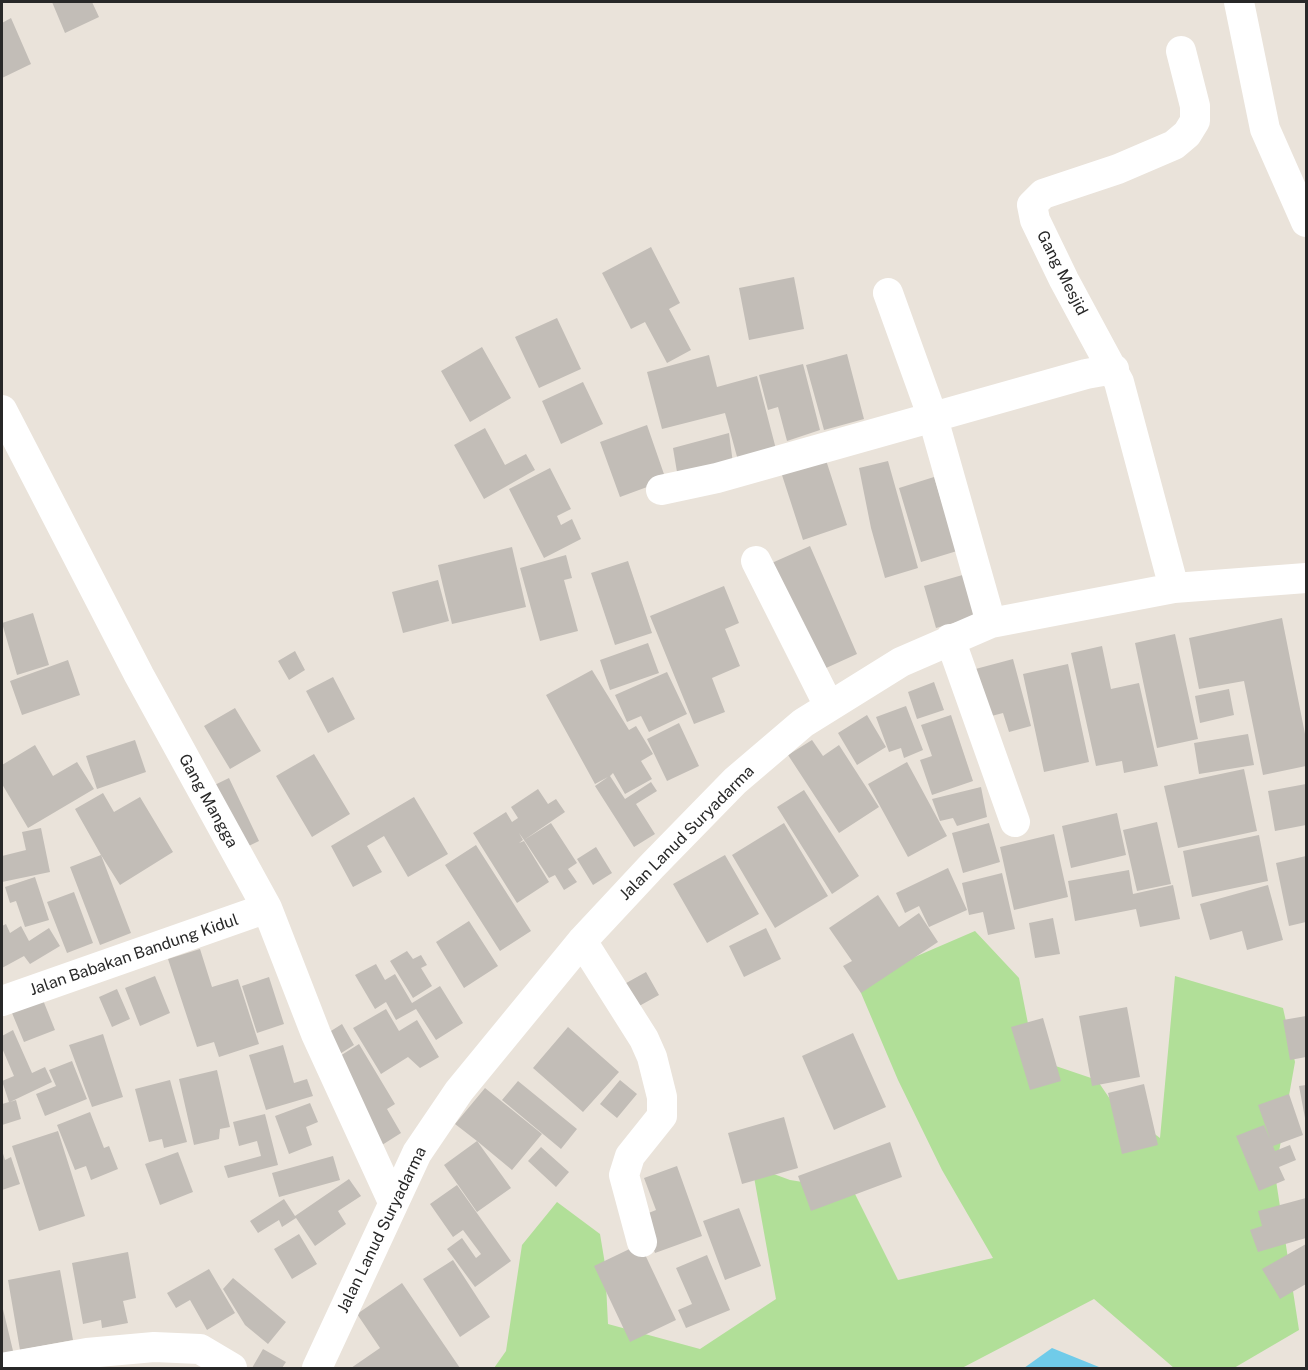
<!DOCTYPE html>
<html>
<head>
<meta charset="utf-8">
<style>
  body { margin:0 }
  #map { position:relative; width:1308px; height:1370px; overflow:hidden; background:#eae3da; font-family:"Public Sans",sans-serif }
  canvas { display:block }
  .frame { position:absolute; inset:0; border:3px solid #282828; pointer-events:none }
</style>
</head>
<body>
<div id="map">
<canvas width="1308" height="1370"></canvas>
<div class="frame"></div>
</div>
<script>
const c = document.querySelector('canvas').getContext('2d');
c.lineJoin = 'round';
function fillPath(path, color) { c.fillStyle = color; c.fill(path, 'evenodd'); }
const poly = rows => new Path2D(rows.map(r => 'M' + r).join(''));
function trace(path, color, width, dash) { c.strokeStyle = color; c.lineWidth = width; c.lineCap = dash ? 'butt' : 'round'; c.setLineDash(dash || []); c.stroke(path); }
function write(font, color, halo, rows, align = 'center') {
  c.font = font + ' "Public Sans",sans-serif'; c.lineWidth = 6; c.setLineDash([]); c.textBaseline = 'middle'; c.strokeStyle = halo; c.fillStyle = color; for (const [text, x, y, turn = 0] of rows) {
    c.save(); c.translate(x, y); c.rotate((+turn || 0) * Math.PI / 180); c.textAlign = isNaN(turn) ? turn : align; if (halo) c.strokeText(text, 0, 0); c.fillText(text, 0, 0); c.restore();
  }
}
const green = poly([
  [975,931,1019,978,1035,1059,1097,1080,1112,1102,1160,1138,1175,976,1283,1008,1295,1062,1275,1174,1299,1330,1234,1368,1174,1368,1094,1299,962,1368,494,1368,506,1351,522,1245,557,1202,600,1234,605,1264,608,1324,700,1349,776,1299,752,1166,790,1180,853,1190,898,1280,993,1258,942,1170,898,1080,861,993,859,981]
]);
const water = poly([
  [1052,1348,1099,1367,1101,1368,1024,1368]
]);
const building = poly([
  [52,2,92,2,99,17,65,33],
  [11,18,31,64,2,78,2,23],
  [651,247,680,303,669,309,691,350,667,363,645,322,631,329,602,273],
  [794,277,804,329,749,340,739,288],
  [557,318,581,369,539,388,515,337],
  [482,347,511,398,470,422,441,371],
  [847,354,864,419,824,430,806,365],
  [709,355,717,387,757,376,777,453,739,464,725,413,662,429,647,372],
  [803,364,820,430,787,441,778,407,768,410,759,375],
  [583,382,603,424,561,444,542,401],
  [647,425,666,480,620,497,600,442],
  [485,428,505,465,526,454,535,470,484,499,454,445],
  [729,433,734,471,679,484,673,448],
  [825,457,847,525,803,540,781,472],
  [888,461,918,568,885,578,871,528,859,468],
  [550,468,571,509,557,516,561,525,572,519,581,539,544,558,509,489],
  [934,477,957,551,921,562,899,488],
  [810,546,857,654,815,673,765,566],
  [512,547,526,607,452,624,438,565],
  [566,555,572,578,564,580,578,631,540,641,520,568],
  [628,561,652,633,615,645,591,573],
  [966,574,978,616,936,628,924,586],
  [438,580,449,621,403,633,392,592],
  [724,586,739,623,725,629,740,666,712,678,725,712,694,724,650,616],
  [33,613,49,665,17,675,2,623],
  [1282,618,1306,739,1306,766,1263,775,1244,681,1199,689,1189,638],
  [1175,634,1198,739,1157,748,1135,643],
  [648,643,659,673,610,690,600,660],
  [1102,646,1111,689,1139,683,1158,766,1124,773,1122,761,1096,766,1071,653],
  [295,651,305,670,289,680,278,661],
  [1013,659,1031,726,1009,732,1003,713,980,719,968,671],
  [68,660,80,695,22,715,10,681],
  [1068,664,1089,762,1044,772,1023,674],
  [592,670,629,730,636,726,653,754,641,761,652,779,625,794,613,773,610,776,625,799,651,782,657,791,636,804,655,834,634,847,595,786,608,777,595,784,546,695],
  [667,672,687,714,649,732,641,716,627,722,615,695],
  [333,677,355,719,328,733,306,691],
  [934,682,944,710,917,719,908,692],
  [1229,689,1234,715,1200,723,1195,696],
  [906,706,923,750,904,758,901,748,889,752,876,717],
  [235,708,261,751,230,769,204,726],
  [867,715,886,747,857,765,838,733],
  [951,715,973,781,932,795,920,760,932,756,921,725],
  [679,723,699,766,667,781,647,739],
  [1248,734,1254,765,1199,774,1194,743],
  [135,740,146,772,97,789,86,756],
  [812,740,823,756,839,745,879,807,839,833,788,755],
  [35,745,53,776,77,762,94,789,28,828,2,784,2,765],
  [314,754,350,814,312,837,276,776],
  [907,762,947,836,908,857,868,784],
  [1244,769,1257,831,1178,848,1164,786],
  [229,778,259,841,224,858,194,795],
  [1306,784,1306,825,1275,831,1268,791],
  [981,787,987,817,957,826,953,818,940,821,932,799],
  [538,789,548,804,556,799,565,812,524,840,519,833,523,840,519,843,524,841,549,882,517,903,473,833,506,812,512,822,518,818,511,807],
  [804,790,859,876,832,894,777,807],
  [103,793,114,812,140,797,173,852,120,885,101,855,131,933,100,945,70,867,101,855,75,809],
  [414,797,448,854,408,877,384,836,367,846,382,872,353,887,331,846],
  [1117,813,1126,855,1071,868,1062,826],
  [1157,822,1171,884,1137,891,1123,830],
  [551,823,577,863,568,869,577,882,564,890,555,875,549,878,524,840],
  [784,823,828,896,775,928,732,855],
  [989,823,1000,862,963,873,952,833],
  [41,828,50,872,2,882,2,856,26,850,22,832],
  [1054,834,1068,897,1014,910,1000,847],
  [1259,835,1268,881,1192,897,1183,851],
  [476,845,531,931,500,951,445,865],
  [596,847,612,873,593,885,577,859],
  [725,855,759,914,707,943,673,884],
  [1306,856,1306,922,1289,926,1276,863],
  [948,868,967,910,929,927,919,906,905,913,896,893],
  [1129,870,1133,894,1173,885,1180,919,1140,927,1136,909,1075,921,1068,881],
  [1002,873,1015,929,988,935,983,912,969,915,962,883],
  [35,877,49,920,25,927,16,901,10,903,5,887],
  [1268,885,1283,940,1247,950,1242,931,1210,940,1200,904],
  [74,892,93,943,67,953,47,902],
  [878,895,899,927,919,913,938,942,861,993,843,966,852,961,829,928],
  [1053,918,1060,954,1035,958,1029,923],
  [469,921,498,966,464,988,436,942],
  [6,924,10,933,21,926,29,941,49,928,60,946,30,964,24,956,2,968,2,926],
  [766,928,781,959,744,977,729,946],
  [200,949,212,987,238,979,259,1044,219,1057,214,1042,197,1047,168,959],
  [407,951,413,959,421,955,427,965,421,968,432,986,413,998,390,961],
  [376,964,385,980,395,974,412,1003,440,986,463,1023,436,1040,416,1009,396,1020,386,1002,375,1009,355,975],
  [646,972,659,995,632,1010,619,987],
  [155,976,170,1013,140,1026,125,988],
  [269,977,284,1024,257,1033,242,986],
  [117,989,130,1019,112,1027,99,997],
  [43,1000,55,1030,24,1042,12,1013],
  [1127,1007,1140,1077,1092,1086,1079,1016],
  [386,1009,399,1031,417,1020,439,1057,420,1068,408,1057,381,1074,353,1028],
  [1306,1016,1306,1057,1290,1060,1283,1020],
  [1043,1018,1061,1081,1030,1090,1011,1027],
  [342,1024,354,1045,335,1057,323,1036],
  [568,1027,619,1072,583,1112,533,1068],
  [13,1030,32,1073,45,1067,52,1082,10,1102,16,1100,21,1119,2,1125,2,1104,9,1102,2,1081,14,1076,2,1048,2,1036],
  [853,1033,886,1107,834,1130,802,1056],
  [103,1034,123,1097,92,1107,69,1045],
  [359,1044,395,1104,387,1109,401,1133,382,1145,332,1061],
  [283,1045,294,1083,307,1079,313,1096,266,1110,249,1055],
  [72,1061,87,1099,45,1116,36,1094,56,1086,49,1070],
  [217,1070,230,1127,220,1129,219,1139,194,1145,179,1079],
  [170,1080,187,1142,164,1148,162,1139,149,1142,135,1089],
  [620,1080,637,1094,617,1118,600,1104],
  [518,1081,577,1129,561,1149,502,1100],
  [1144,1084,1158,1145,1122,1154,1108,1093],
  [1306,1085,1306,1118,1305,1118,1299,1086],
  [485,1088,542,1134,512,1170,477,1141,511,1188,477,1212,444,1165,477,1141,455,1124],
  [1289,1094,1303,1135,1273,1146,1275,1151,1290,1145,1296,1160,1279,1167,1285,1180,1259,1191,1236,1136,1264,1125,1270,1139,1258,1105],
  [310,1103,318,1122,306,1127,312,1145,289,1154,275,1116],
  [90,1112,104,1148,109,1146,118,1169,91,1180,86,1166,75,1170,57,1125],
  [265,1114,278,1165,228,1178,224,1166,261,1156,257,1141,239,1146,233,1122],
  [784,1117,798,1168,742,1184,728,1133],
  [58,1131,85,1216,39,1231,12,1146],
  [890,1142,902,1177,811,1211,798,1176],
  [541,1147,569,1172,556,1187,528,1161],
  [2,1150,5,1160,11,1157,20,1184,2,1190],
  [178,1152,193,1192,160,1205,145,1164],
  [333,1156,340,1180,279,1197,272,1173],
  [677,1166,702,1236,655,1253,641,1216,656,1210,644,1178],
  [349,1179,361,1196,338,1211,346,1224,315,1246,296,1218,282,1227,279,1220,258,1233,250,1221,284,1199,295,1216],
  [457,1185,511,1261,475,1287,447,1249,462,1238,476,1258,481,1254,463,1230,453,1237,430,1204],
  [1306,1198,1306,1238,1258,1252,1250,1230,1262,1226,1258,1211],
  [739,1208,761,1266,725,1280,703,1221],
  [299,1234,317,1264,292,1279,274,1249],
  [640,1244,676,1320,630,1342,594,1266],
  [1306,1244,1306,1284,1280,1299,1262,1269],
  [128,1252,136,1298,123,1301,128,1323,102,1328,101,1320,83,1324,72,1263],
  [707,1255,730,1310,686,1328,678,1310,692,1304,676,1268],
  [453,1260,490,1317,460,1337,423,1279],
  [209,1269,235,1313,207,1330,190,1300,176,1308,167,1293],
  [60,1270,73,1340,20,1350,8,1280],
  [233,1278,286,1322,268,1344,245,1325,223,1289],
  [402,1283,460,1368,351,1368,380,1348,357,1314],
  [2,1305,14,1355,2,1358],
  [263,1349,286,1362,282,1368,252,1368]
]);
const minor = poly([
  [1239,2,1265,129,1306,222],
  [888,293,933,418,991,623],
  [2,410,139,675,267,908,316,1034,393,1202],
  [661,490,717,478,1086,374,1114,369],
  [756,561,829,706],
  [1174,588,1119,382,1064,280,1035,220,1032,205,1043,194,1118,169,1174,145,1187,134,1195,121,1195,106,1181,51],
  [950,639,1015,822],
  [582,941,644,1039,652,1057,662,1097,662,1116,630,1156,624,1175,642,1242],
  [2,1001,267,908],
  [2,1368,87,1353,154,1347,200,1349,232,1368],
  [317,1368,417,1153,459,1091,582,941,652,866,735,781,803,723,901,662,991,623,1174,588,1306,578]
]);
const streetNames = [
  ["Gang Mesjid",1062,273,63],
  ["Gang Mangga",208,801,61],
  ["Jalan Lanud Suryadarma",687,833,-45],
  ["Jalan Babakan Bandung Kidul",134,955,-19],
  ["Jalan Lanud Suryadarma",382,1230,-64]
];
fillPath(green, '#b1df98');
fillPath(water, '#70cbe9');
fillPath(building, '#c2bdb7');
trace(minor, '#fff', 30);
write('16px', '#282828', '#fff', streetNames);
</script>
</body>
</html>
